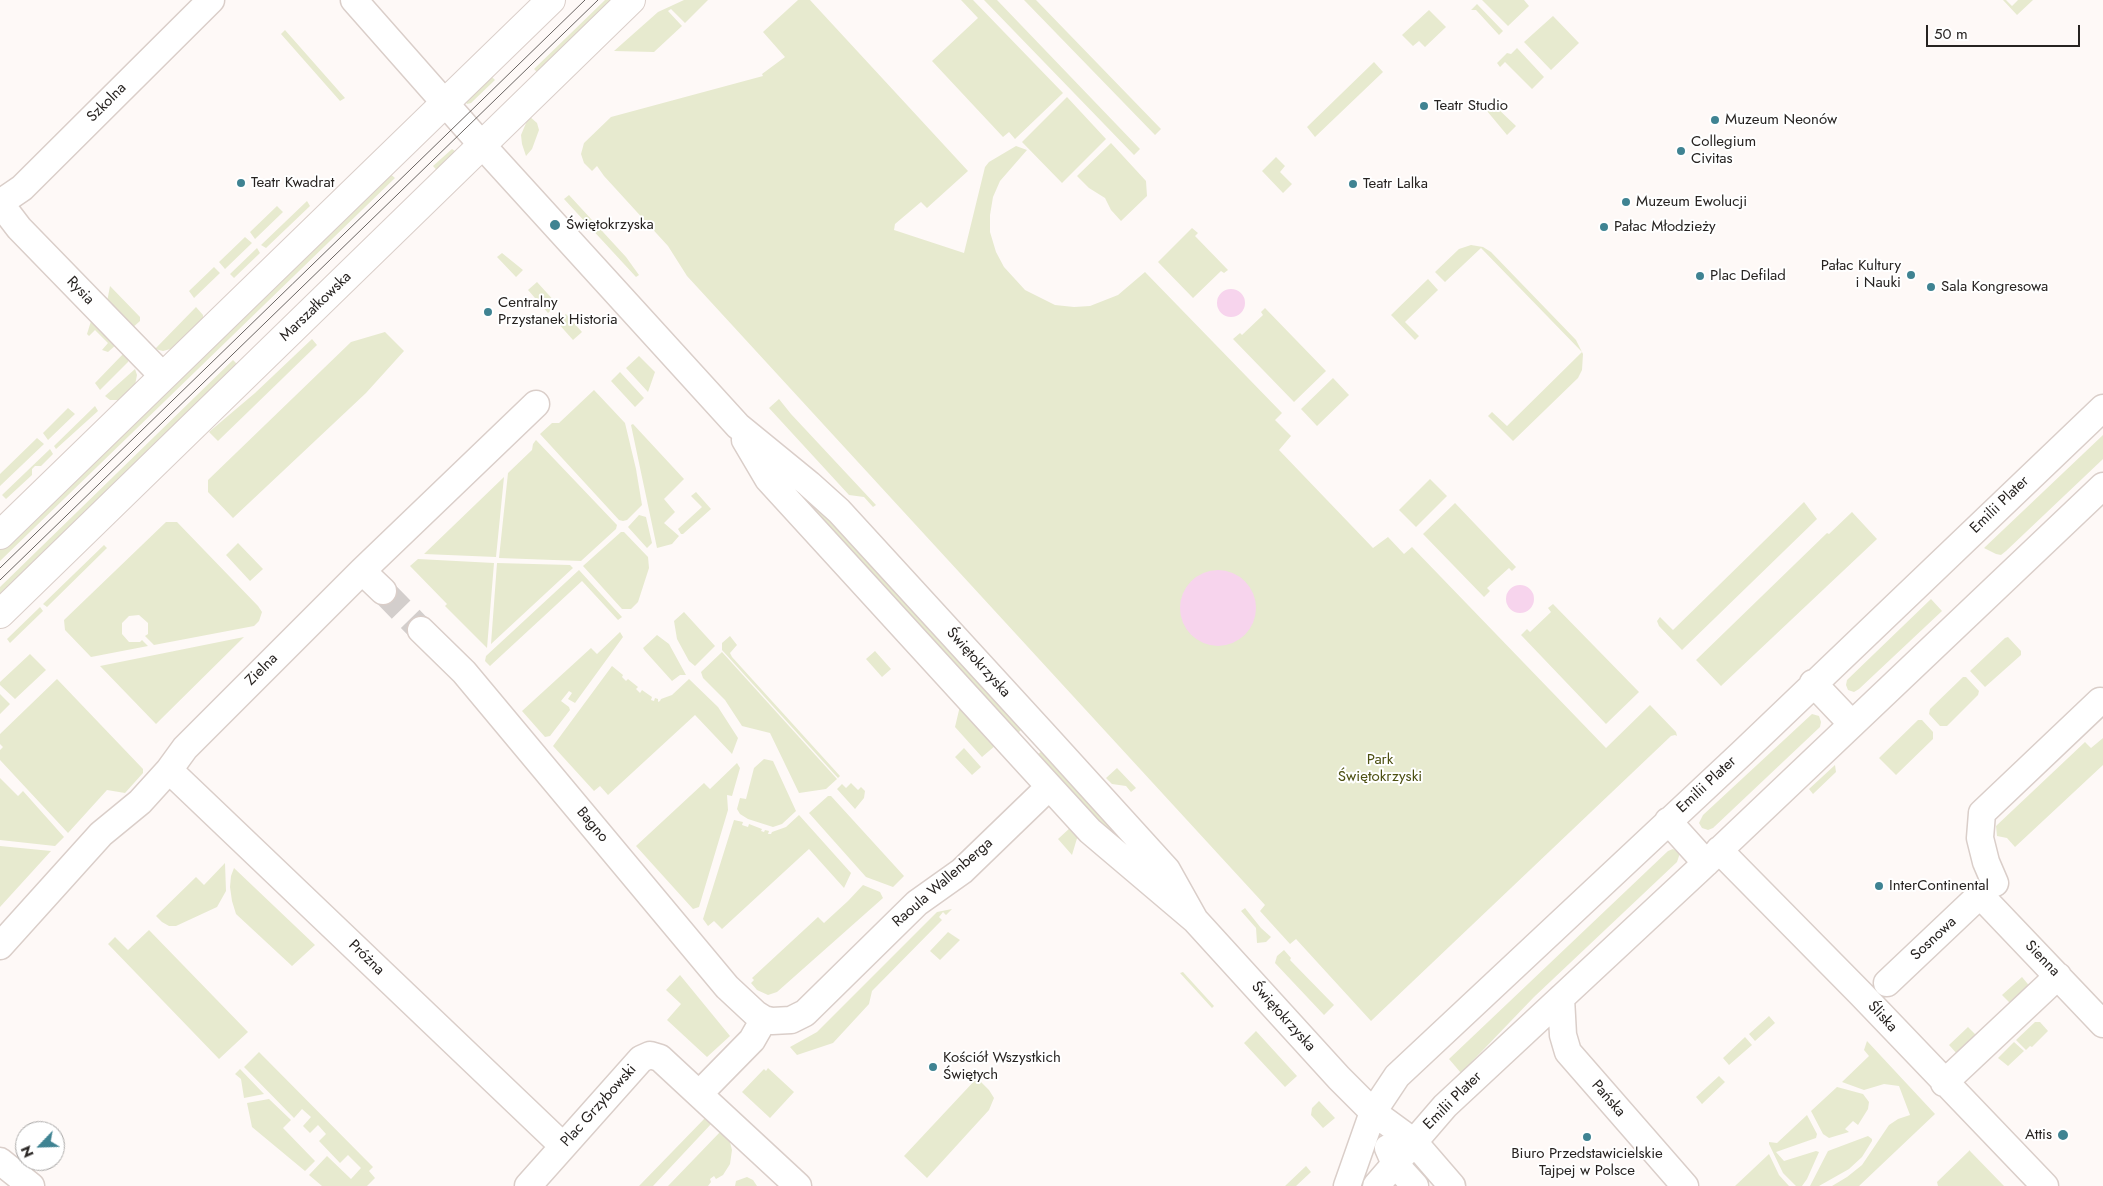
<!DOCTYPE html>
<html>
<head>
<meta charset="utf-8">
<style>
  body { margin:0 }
  #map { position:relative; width:2103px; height:1186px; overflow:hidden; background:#fef9f7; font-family:Jost,sans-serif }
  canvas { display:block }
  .north { position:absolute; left:15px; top:1121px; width:50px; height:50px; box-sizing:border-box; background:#fff; border:1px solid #a9a7a6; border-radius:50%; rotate:246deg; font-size:14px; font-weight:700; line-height:20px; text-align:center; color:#272321 }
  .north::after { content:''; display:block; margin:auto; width:18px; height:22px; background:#3f8392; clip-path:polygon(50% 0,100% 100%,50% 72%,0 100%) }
  .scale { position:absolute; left:1926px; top:25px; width:154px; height:22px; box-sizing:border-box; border:2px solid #272321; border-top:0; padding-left:6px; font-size:15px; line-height:18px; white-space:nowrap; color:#272321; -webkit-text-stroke:4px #fff; paint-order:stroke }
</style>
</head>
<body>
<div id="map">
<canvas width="2103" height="1186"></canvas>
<div class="north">N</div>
<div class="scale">50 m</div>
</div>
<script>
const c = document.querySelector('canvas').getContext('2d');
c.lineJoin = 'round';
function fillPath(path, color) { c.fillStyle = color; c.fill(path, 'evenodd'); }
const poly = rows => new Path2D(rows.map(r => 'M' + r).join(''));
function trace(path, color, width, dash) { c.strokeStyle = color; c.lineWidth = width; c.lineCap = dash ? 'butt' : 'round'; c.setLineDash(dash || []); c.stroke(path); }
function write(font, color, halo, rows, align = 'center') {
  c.font = font + ' Jost,sans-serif'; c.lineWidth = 4; c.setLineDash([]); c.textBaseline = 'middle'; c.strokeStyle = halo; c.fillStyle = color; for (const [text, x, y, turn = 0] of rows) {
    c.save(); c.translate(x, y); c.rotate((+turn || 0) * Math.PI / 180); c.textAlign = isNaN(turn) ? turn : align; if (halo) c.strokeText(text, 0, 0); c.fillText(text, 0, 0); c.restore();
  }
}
const green = poly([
  [605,0,618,0,540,75,534,69],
  [684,0,708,0,685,23,671,9,668,11,682,26,654,52,614,51,658,12],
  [798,0,810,0,968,171,927,208,921,202,895,224,894,230,964,253,985,167,989,162,1016,146,1027,150,1000,181,993,197,990,215,990,232,996,252,1004,267,1025,290,1055,305,1074,307,1090,306,1118,295,1145,272,1282,413,1275,420,1291,436,1279,450,1373,548,1388,537,1404,554,1412,547,1606,748,1650,705,1676,732,1677,736,1675,735,1671,736,1371,1021,1296,939,1290,944,1260,911,1265,905,687,276,668,246,604,176,597,166,592,171,584,163,581,154,584,143,611,117,763,76,762,74,785,57,763,32],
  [961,0,973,0,1063,93,1015,139,1009,132,1003,137,932,61,978,18],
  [984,0,997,0,1140,149,1134,155],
  [1024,0,1036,0,1161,129,1155,135],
  [1482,0,1524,0,1529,6,1508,26],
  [2003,0,2006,0,2012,6,2018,0,2033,0,2017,15],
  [1477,4,1503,31,1499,35,1476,10,1471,10],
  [1429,10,1446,27,1425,47,1419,41,1413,46,1402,35],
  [1553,16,1579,43,1551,70,1524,42],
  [285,30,345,98,340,101,281,34],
  [1517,48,1544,77,1532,89,1505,62,1500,67,1497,63,1507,53,1511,54],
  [1374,62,1383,72,1315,137,1307,127],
  [488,73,495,80,471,103,467,104,464,100],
  [1067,97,1106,139,1062,183,1022,142],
  [1495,103,1498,105,1496,107,1516,126,1507,135,1487,111],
  [529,116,537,123,539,130,532,149,526,156,522,144,521,135],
  [1111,143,1146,181,1147,196,1121,221,1111,210,1105,198,1089,188,1077,176],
  [452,149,458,153,440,174,433,166],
  [1276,157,1285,166,1280,172,1292,184,1283,193,1262,171],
  [388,172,395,178,0,561,0,548],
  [569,195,626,257,639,275,636,277,564,199],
  [307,201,310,206,266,248,261,245],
  [277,206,283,212,255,239,250,232],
  [1192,228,1198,233,1195,236,1228,270,1224,273,1221,271,1193,298,1158,262],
  [245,237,252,243,225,269,219,262],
  [1471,245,1483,247,1491,252,1576,340,1583,354,1582,370,1578,378,1513,441,1488,416,1492,412,1507,426,1582,352,1481,248,1445,282,1435,272,1459,249],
  [257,248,260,253,234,278,230,274],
  [502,253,523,270,516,277,497,257],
  [214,267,220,273,194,298,189,291],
  [1428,279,1438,290,1405,322,1419,336,1415,340,1391,315],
  [537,282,557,304,548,313,528,290],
  [110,286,140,317,140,321,131,329,107,302],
  [196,307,203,315,203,320,174,348,163,351,155,349],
  [1265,308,1326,371,1294,402,1233,339,1240,333,1242,335,1263,315,1261,312],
  [566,314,582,332,573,340,557,322],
  [92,318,117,344,108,352,102,350,108,343,95,330,89,336,87,334],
  [385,332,404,351,366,393,233,518,208,492,208,480,351,342],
  [312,339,317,345,218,441,209,432,255,393],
  [124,353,129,359,128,362,100,390,95,383],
  [639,356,655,372,648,392,626,368],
  [233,360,241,368,0,602,0,587],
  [135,369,137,375,135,385,120,400,110,400,105,396],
  [620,372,644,398,635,407,611,381],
  [1333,378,1349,395,1317,426,1301,409],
  [594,390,625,423,636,469,642,505,627,520,623,521,619,520,540,434,552,423,559,423],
  [779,399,791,414,876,505,873,507,864,497,849,495,769,408],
  [95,406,98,411,56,449,54,446],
  [68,408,75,414,48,440,43,433],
  [633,424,684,479,664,499,675,512,664,523,679,536,672,544,657,548,631,425],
  [2103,435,2103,459,2006,551,2001,555,1996,554,1984,548],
  [37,438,44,444,0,486,0,474],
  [536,440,617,525,616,529,581,561,499,558,508,473,532,450,533,444],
  [50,449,53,454,41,466,35,466,32,469,32,475,6,499,2,495],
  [504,477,496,557,424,554],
  [1430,479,1447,496,1416,527,1399,510],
  [696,492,711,509,683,534,681,534,678,529,702,507,691,496],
  [807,497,830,518,1023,728,1017,734,802,501],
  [1804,502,1817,519,1682,650,1659,626,1657,621,1660,617,1673,630],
  [1455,503,1516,567,1512,571,1509,568,1487,588,1490,591,1484,597,1423,534],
  [1852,512,1877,539,1721,686,1696,660,1827,533,1829,534],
  [639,515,646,517,652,543,647,548,628,527],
  [166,522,177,522,258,606,262,612,259,621,254,626,154,645,145,636,148,634,148,623,139,615,129,616,122,623,122,634,129,642,140,642,142,640,148,646,91,657,65,630,64,620],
  [621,532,624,532,648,557,649,568,638,602,631,609,622,609,583,566],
  [238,543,263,569,250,581,226,555],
  [104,545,107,548,47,607,43,604],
  [418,559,494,563,487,648,445,606,447,604,410,566],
  [497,563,570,565,573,568,491,644],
  [579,570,622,617,618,620,582,581,490,666,485,661,486,656],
  [1931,599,1942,611,1859,689,1854,692,1848,690,1846,685,1847,680],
  [1553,604,1639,692,1606,724,1521,635,1527,629,1530,632,1551,612,1548,608],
  [40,607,43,611,10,643,7,639],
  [684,612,715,646,695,666,689,661,677,639,674,621],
  [620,632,623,637,575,703,568,699,572,693,569,691,561,701,569,707,570,710,550,736,545,737,522,711,591,648,597,654],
  [657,635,669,644,686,675,680,675,672,681,645,651,643,648],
  [730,636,737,645,730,653,732,657,840,776,838,778,722,650,722,643],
  [244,637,156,724,100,666],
  [2008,637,2021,651,2021,655,1985,687,1970,671,2005,638],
  [875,651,891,669,882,677,866,659],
  [722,652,837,779,826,789,799,793,770,733,742,726,725,700,703,678,701,672],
  [30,654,46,670,15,699,0,685,0,682],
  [612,666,623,675,622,677,626,681,628,679,638,687,636,689,640,693,642,690,652,697,651,700,654,701,655,698,658,699,658,702,660,701,661,699,672,695,689,679,718,707,738,738,732,754,695,715,608,795,600,786,594,791,553,746],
  [1963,677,1966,677,1979,691,1978,695,1947,726,1940,726,1929,714,1930,709],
  [57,679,143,769,143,773,125,793,107,790,68,833,0,760,0,750,3,747,0,744,0,734],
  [0,694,10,704,0,714],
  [960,706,996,745,982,757,955,727],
  [1812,714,1819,716,1821,722,1820,727,1713,828,1708,830,1702,828,1699,823,1703,815],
  [1918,720,1922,720,1933,732,1933,739,1896,775,1879,758],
  [2103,738,2103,765,2015,847,2007,838,1997,836,1996,826,2085,742,2091,748],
  [964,748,981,767,972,775,955,757],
  [1043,750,1137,853,1105,831,1036,756],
  [764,759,773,761,796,811,782,824,773,827,748,819,740,814,737,809,740,798,746,799,754,768],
  [737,763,740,768,732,796,727,795,728,810,699,907,693,909,636,846,704,783,710,789],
  [1835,765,1836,772,1813,794,1809,789],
  [1117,768,1136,788,1131,792,1126,786,1112,784,1106,778],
  [0,778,18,796,23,791,64,837,55,846,0,840],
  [851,783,858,790,861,787,865,791,864,798,855,809,837,789,842,784,846,788],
  [828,796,831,796,904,876,893,887,866,877,809,813],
  [799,815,851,873,844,888,809,849,722,929,714,921,708,926,703,919,734,820,743,822,742,825,748,827,749,824,762,829,761,831,764,832,765,830,769,831,768,834,771,834,772,832,786,827],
  [1071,827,1078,835,1072,855,1058,839],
  [0,846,51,851,0,907],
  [1673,849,1680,853,1677,862,1534,997,1461,1073,1449,1059,1668,851],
  [225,863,226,891,217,907,176,926,169,926,162,922,156,916,196,877,204,885],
  [234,868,315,945,292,966,236,914,232,901,230,887,231,876],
  [863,885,880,892,883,898,777,992,768,995,757,990,751,983,754,980,752,978,818,917,824,923,848,901],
  [1245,908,1261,928,1271,937,1266,942,1257,943,1256,928,1241,911],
  [952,909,946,915,943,912,939,917,942,920,872,991,869,1004,833,1043,797,1055,790,1047,817,1032,937,912],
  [149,930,248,1032,219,1059,108,944,115,937,128,950],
  [948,932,960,940,940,960,930,951],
  [1284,950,1291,958,1290,960,1334,1005,1324,1015,1275,963,1277,956],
  [1183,972,1214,1006,1212,1008,1180,973],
  [680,975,730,1036,707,1057,667,1020,681,1004,666,990],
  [2022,977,2032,989,2013,1006,2002,995],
  [1769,1016,1775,1023,1755,1041,1749,1034],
  [2035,1022,2040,1022,2048,1031,2032,1047,2030,1046,2026,1050,2016,1040],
  [1968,1027,1979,1038,1959,1056,1949,1045],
  [1256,1031,1297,1076,1285,1087,1244,1043],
  [1745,1037,1752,1045,1729,1065,1723,1058],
  [1867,1041,1935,1114,1859,1186,1832,1186,1847,1177,1862,1165,1889,1125,1898,1119,1910,1115,1899,1086,1884,1084,1864,1090,1842,1082,1869,1056,1864,1050],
  [2014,1042,2024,1051,2008,1066,1998,1058],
  [259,1052,373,1167,369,1171,375,1178,367,1186,322,1186,309,1175,327,1156,351,1179,361,1168,348,1155,340,1163,319,1141,326,1134,318,1125,310,1133,303,1126,311,1117,302,1109,294,1118,244,1067],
  [768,1068,794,1092,770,1118,742,1092,764,1069,766,1071],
  [240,1069,264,1094,244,1098,241,1079,235,1074],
  [1719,1076,1725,1082,1702,1104,1696,1097],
  [977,1078,989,1090,994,1098,989,1110,927,1178,904,1156],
  [1837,1087,1863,1094,1869,1102,1868,1109,1858,1125,1853,1121,1845,1129,1849,1132,1829,1138,1823,1134,1811,1111],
  [269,1099,291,1120,283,1128,315,1161,305,1171,252,1127,247,1103],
  [1319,1101,1335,1118,1323,1128,1311,1115,1312,1108],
  [1807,1115,1817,1134,1816,1138,1776,1152,1784,1161,1816,1151,1819,1152,1807,1179,1802,1186,1796,1186,1783,1173,1769,1144,1769,1142,1777,1143],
  [706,1117,712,1123,653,1186,639,1186],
  [721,1131,729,1138,732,1150,730,1164,723,1175,716,1179,714,1176,710,1179,711,1182,708,1186,668,1186],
  [1868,1136,1872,1139,1872,1141,1862,1157,1849,1169,1819,1186,1810,1186,1828,1151],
  [1970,1150,1970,1151,2004,1186,1938,1186,1937,1182],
  [1769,1154,1779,1175,1789,1186,1735,1186],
  [1306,1166,1311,1172,1296,1186,1285,1186],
  [747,1177,753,1180,757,1186,735,1186,736,1181]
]);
const water = poly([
  '1217 303a14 14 0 1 1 28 0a14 14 0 1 1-28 0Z',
  '1180 608a38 38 0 1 1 76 0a38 38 0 1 1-76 0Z',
  '1506 599a14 14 0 1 1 28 0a14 14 0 1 1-28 0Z'
]);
const minorTunnel = poly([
  [383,591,421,630]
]);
const minor = poly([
  [354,0,482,145,738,426,809,484,839,511,1048,739,1167,870,1195,920],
  [0,203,22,188,211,0],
  [0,203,19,228,163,376],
  [745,440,768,479,1090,831,1195,920,1339,1078,1373,1112,1414,1142,1452,1186],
  [362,571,383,591],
  [421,630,464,672,727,987,756,1014,764,1019,772,1021,791,1020,805,1013,917,903,962,871,1049,787],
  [1813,683,1852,724],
  [169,770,563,1146],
  [1668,821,1706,863],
  [1719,850,1861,994,2045,1186],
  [1995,883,1986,862,1980,838,1982,813,2100,701],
  [0,946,101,834,140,802,169,770,185,748,362,571,536,404],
  [1887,983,1980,895,2103,1024],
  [1561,998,1563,1035,1568,1052,1685,1186],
  [1944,1083,2058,976],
  [699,1094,752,1040,764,1019],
  [1388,1148,1395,1164,1415,1186],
  [0,1161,31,1186],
  [528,1186,641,1059,650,1055,660,1058,798,1186],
  [1347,1186,1373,1112,1397,1076,1741,754,2103,408],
  [1376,1186,1445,1106,1706,863,2103,486]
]);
const major = poly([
  [0,535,551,0],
  [0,614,631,0]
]);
const tram = poly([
  [0,568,585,0],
  [0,580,598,0]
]);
const markers = [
  [1424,106,5,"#3f8392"],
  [1715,120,5,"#3f8392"],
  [1681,151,5,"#3f8392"],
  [241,183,5,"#3f8392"],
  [1353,184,5,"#3f8392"],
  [1626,202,5,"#3f8392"],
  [555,225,6,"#3f8392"],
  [1604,227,5,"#3f8392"],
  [1911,275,5,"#3f8392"],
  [1700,276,5,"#3f8392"],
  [1931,287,5,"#3f8392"],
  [488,312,5,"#3f8392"],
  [1879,886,5,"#3f8392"],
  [933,1067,5,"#3f8392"],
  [2063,1135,6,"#3f8392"],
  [1587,1137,5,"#3f8392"]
];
const streetNames = [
  ["Szkolna",107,103,-45],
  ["Rysia",80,291,46],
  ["Marszałkowska",316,307,-44],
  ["Emilii Plater",2000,505,-44],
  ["Świętokrzyska",978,663,48],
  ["Zielna",262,670,-45],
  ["Emilii Plater",1707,785,-43],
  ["Bagno",592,825,50],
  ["Raoula Wallenberga",943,883,-41],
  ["Sosnowa",1934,939,-43],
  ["Próżna",366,958,44],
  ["Sienna",2042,959,46],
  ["Świętokrzyska",1283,1017,48],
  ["Śliska",1882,1017,47],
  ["Pańska",1608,1099,49],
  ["Emilii Plater",1453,1101,-45],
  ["Plac Grzybowski",599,1106,-48]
];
const poiNames = [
  ["Teatr Studio",1434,106],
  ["Muzeum Neonów",1725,120],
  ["Collegium",1691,142],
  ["Civitas",1691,159],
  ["Teatr Kwadrat",251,183],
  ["Teatr Lalka",1363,184],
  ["Muzeum Ewolucji",1636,202],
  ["Świętokrzyska",566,225],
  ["Pałac Młodzieży",1614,227],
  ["Pałac Kultury",1901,266,"right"],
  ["i Nauki",1901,283,"right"],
  ["Plac Defilad",1710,276],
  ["Sala Kongresowa",1941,287],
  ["Centralny",498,303],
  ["Przystanek Historia",498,320],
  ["InterContinental",1889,886],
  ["Kościół Wszystkich",943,1058],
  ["Świętych",943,1075],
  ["Attis",2052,1135,"right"],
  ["Biuro Przedstawicielskie",1587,1154,"center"],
  ["Tajpej w Polsce",1587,1171,"center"]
];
const parkNames = [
  ["Park",1380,760],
  ["Świętokrzyski",1380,777]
];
fillPath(green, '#e7eacf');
fillPath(water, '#f7d4ed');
trace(minorTunnel, '#d3cecc', 26, [26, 13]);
trace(minor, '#dacec9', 29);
trace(major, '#dacec9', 30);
trace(minor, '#fff', 26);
trace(major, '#fff', 28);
trace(tram, '#686361', 1);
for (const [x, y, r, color] of markers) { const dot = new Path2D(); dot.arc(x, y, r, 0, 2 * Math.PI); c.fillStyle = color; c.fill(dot); trace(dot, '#fff', 2); }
write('15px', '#272321', '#fff', streetNames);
write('15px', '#272321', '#fff', poiNames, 'left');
write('15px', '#4d5012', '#fff', parkNames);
</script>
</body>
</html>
